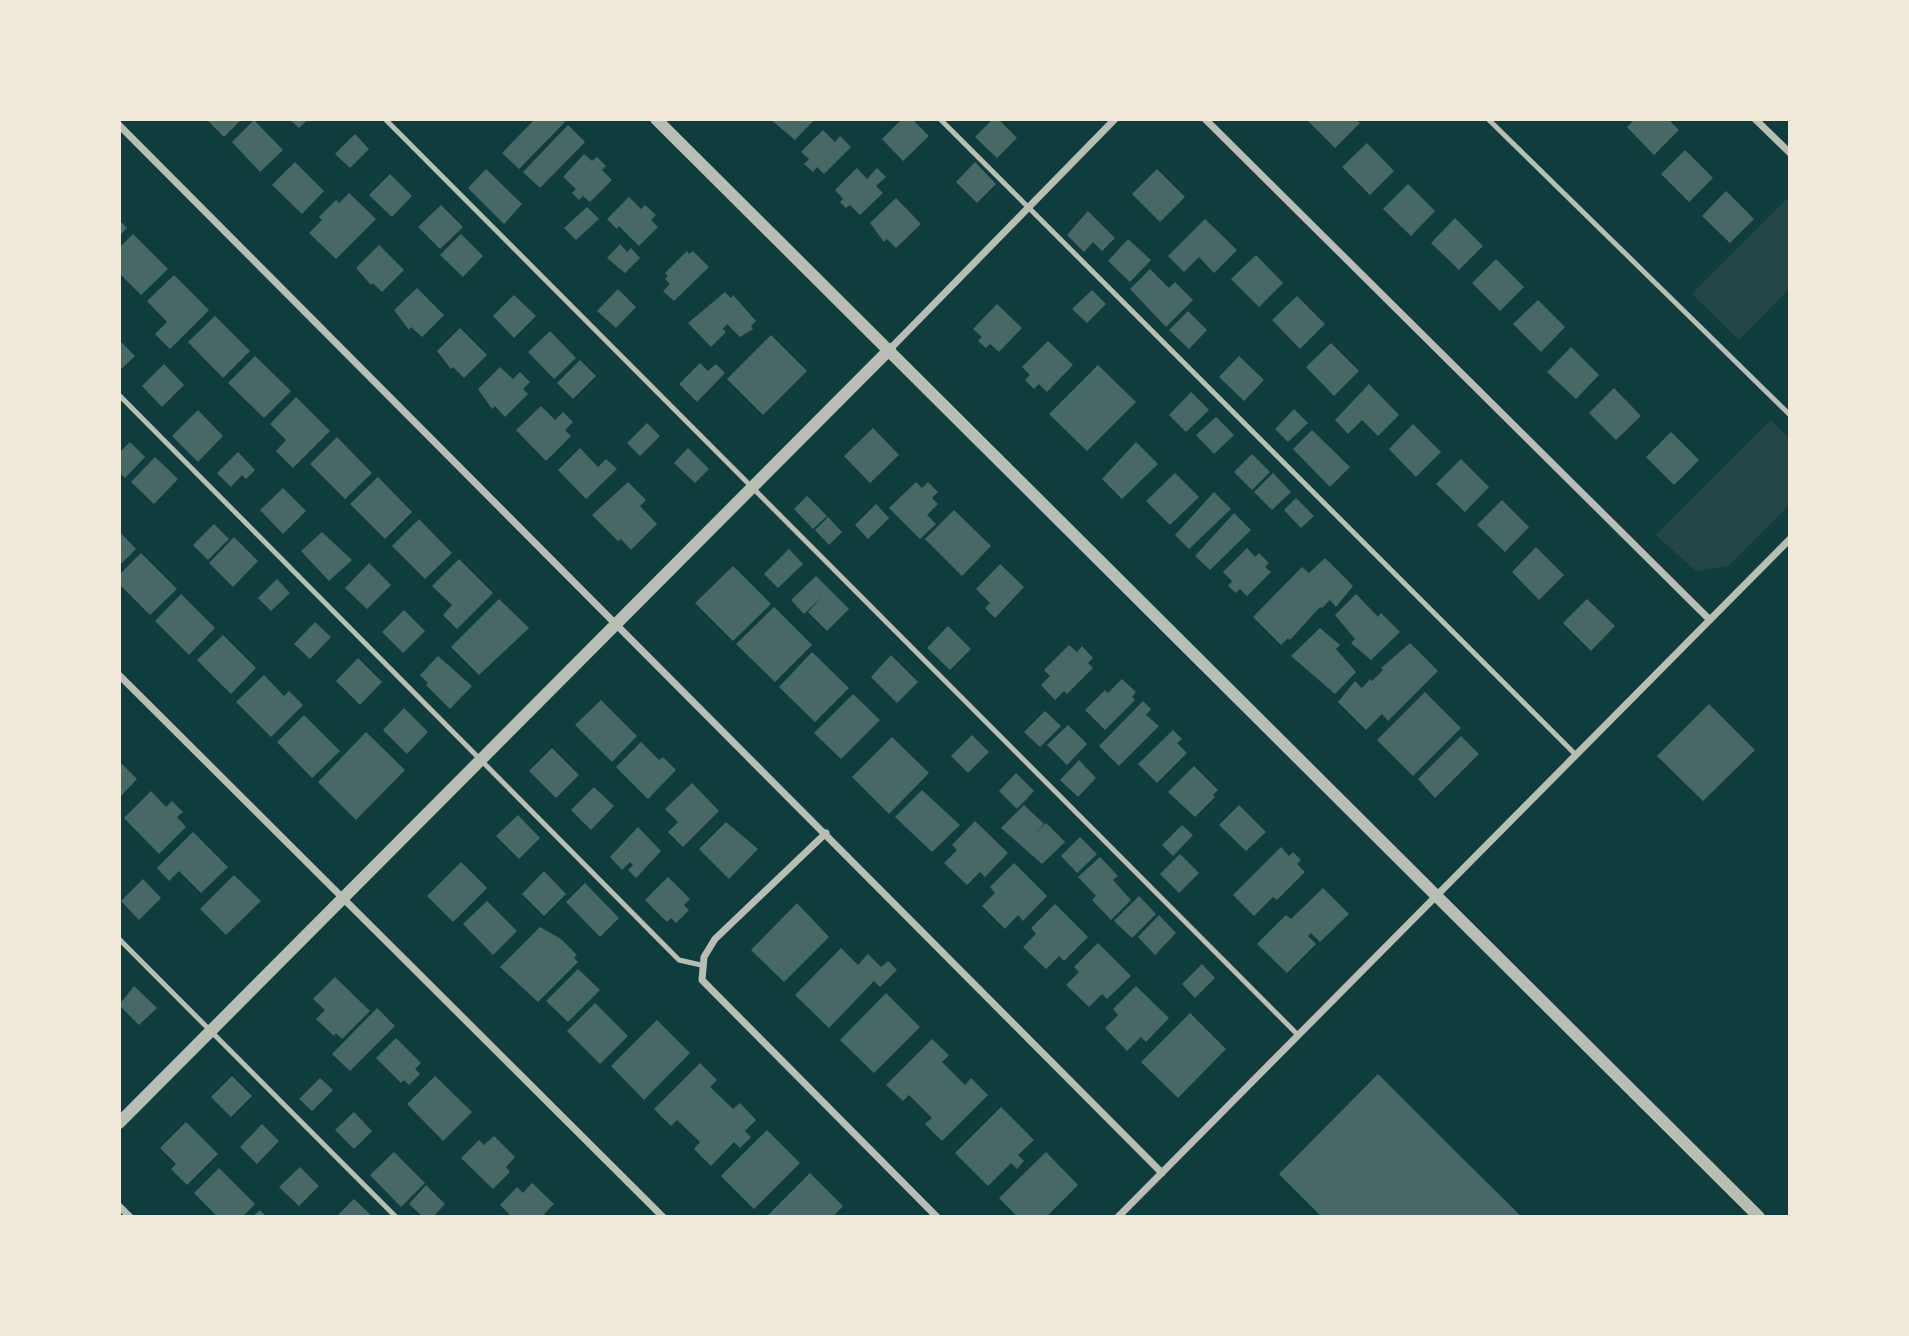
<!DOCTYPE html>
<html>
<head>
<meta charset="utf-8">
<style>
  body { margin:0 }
  #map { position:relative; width:1909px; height:1336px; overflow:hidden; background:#0f3d3e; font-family:"Nunito Sans",sans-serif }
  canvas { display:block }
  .frame { position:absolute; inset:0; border:121px solid #f1e9da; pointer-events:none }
</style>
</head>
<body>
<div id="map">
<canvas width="1909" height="1336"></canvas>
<div class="frame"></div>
</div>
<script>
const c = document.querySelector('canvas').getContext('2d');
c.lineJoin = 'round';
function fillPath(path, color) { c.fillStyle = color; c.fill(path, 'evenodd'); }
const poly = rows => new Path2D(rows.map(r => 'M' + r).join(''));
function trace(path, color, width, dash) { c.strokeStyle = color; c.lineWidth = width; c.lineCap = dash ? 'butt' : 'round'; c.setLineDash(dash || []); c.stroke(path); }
const green = poly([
  [1790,196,1790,288,1739,340,1692,294],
  [1771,420,1790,439,1790,504,1728,566,1696,571,1656,535]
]);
const building = poly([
  [206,119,242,119,224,137],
  [289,119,308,119,299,128],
  [535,119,562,119,565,122,519,169,502,153],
  [770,119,815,119,795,140],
  [902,119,912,119,929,136,903,161,882,139],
  [993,119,998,119,1017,138,997,158,975,137],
  [1306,119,1355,119,1360,123,1335,148],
  [1635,119,1668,119,1679,130,1654,155,1627,127],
  [254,120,283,150,260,172,232,142],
  [568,125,585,142,540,188,523,172],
  [823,130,835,142,840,136,851,147,824,174,817,167,813,172,804,164,809,159,801,152],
  [355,134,369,149,350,168,335,154],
  [1367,143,1394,171,1370,195,1342,167],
  [1685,150,1713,178,1689,202,1661,174],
  [584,154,592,161,597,157,606,166,602,170,612,180,590,202,583,196,579,200,572,193,576,189,563,177],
  [295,162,324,191,302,214,272,185],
  [975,162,996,184,977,203,956,182],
  [857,168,867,179,877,168,886,177,876,186,883,193,860,215,850,205,846,208,840,202,843,199,835,190],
  [486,169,522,204,504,224,468,188],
  [1157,169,1185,197,1160,222,1132,194],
  [390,174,412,196,392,217,369,195],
  [1408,184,1435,211,1411,236,1383,209],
  [1726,191,1754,219,1730,243,1702,216],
  [349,193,376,219,336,259,309,233,322,220,319,217,336,200,339,203],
  [629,197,641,209,645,205,656,215,651,220,658,227,639,246,619,226,617,229,607,219],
  [896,198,921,224,896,248,887,239,884,242,870,223],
  [441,205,463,227,440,249,418,227],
  [587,207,599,219,576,240,564,228],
  [1088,211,1115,238,1102,251,1093,242,1084,252,1067,235],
  [1455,218,1483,246,1459,270,1431,243],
  [1205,219,1237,250,1214,273,1199,257,1184,272,1168,256],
  [119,220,127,228,119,236],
  [133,234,168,269,141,295,119,273,119,248],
  [461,234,483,256,463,277,440,255],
  [1128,239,1151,260,1130,282,1108,261],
  [620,244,627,252,631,248,640,258,625,273,607,258],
  [379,245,404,270,382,292,373,283,371,285,356,268],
  [687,251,689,254,693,251,709,267,674,301,663,291,670,284,665,279,668,276,665,273],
  [1256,255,1283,283,1259,307,1231,279],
  [1496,259,1524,287,1500,311,1472,283],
  [1150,269,1169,288,1175,282,1193,300,1166,327,1130,289],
  [174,275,209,310,170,349,155,334,167,322,147,301],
  [417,288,444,315,422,337,411,327,409,330,394,310],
  [618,289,636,307,616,328,597,311],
  [1092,290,1106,304,1087,323,1072,309],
  [725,292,731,298,733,295,756,321,751,326,753,329,740,337,727,324,723,329,726,332,711,347,688,323],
  [514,295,536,316,514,338,493,316],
  [1297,296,1325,324,1300,349,1272,320],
  [1538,300,1565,327,1541,352,1513,324],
  [997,304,1022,328,999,352,990,344,986,348,978,341,982,337,973,329],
  [1188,311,1207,330,1189,349,1169,330],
  [215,316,250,351,223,378,188,342],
  [460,328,487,355,464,378,453,367,451,369,437,351],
  [550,331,576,358,554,379,528,352],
  [771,335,807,371,763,415,727,379],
  [119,340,135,356,119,371],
  [1048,341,1073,365,1047,392,1039,384,1034,389,1025,380,1030,375,1022,367],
  [1331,343,1359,371,1334,396,1306,367],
  [1571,347,1599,375,1576,399,1547,372],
  [255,356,291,391,264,418,228,383],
  [1239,356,1264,380,1244,401,1219,377],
  [580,360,596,376,573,399,557,383],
  [700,363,708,371,716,364,725,373,697,402,679,384],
  [164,364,184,385,162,407,142,386],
  [1098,365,1136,402,1087,451,1049,414],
  [500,367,513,379,520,372,530,382,523,389,528,394,505,417,495,406,492,409,478,389],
  [1369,384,1399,415,1378,436,1362,420,1348,434,1335,420],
  [1614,388,1641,416,1616,440,1589,413],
  [1191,392,1209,410,1186,432,1169,415],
  [296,397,330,431,293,468,276,451,286,440,270,424],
  [541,406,555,420,563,412,573,422,565,430,571,436,546,461,516,430],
  [1294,409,1308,423,1288,442,1275,429],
  [198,410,223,436,198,462,172,436],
  [1216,417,1234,435,1214,454,1196,435],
  [647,423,660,436,640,456,627,443],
  [1413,424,1441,452,1416,477,1389,449],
  [873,428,899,455,870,483,844,456],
  [1312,430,1350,467,1330,487,1293,449],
  [1671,432,1699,460,1674,485,1646,457],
  [337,437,372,473,345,499,310,464],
  [130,442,145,457,125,478,119,472,119,453],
  [1136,442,1158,464,1122,499,1102,479],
  [580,448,598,467,606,459,617,469,586,499,558,470],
  [688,448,709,469,695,483,674,463],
  [238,452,255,470,246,479,242,475,231,487,217,473],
  [1252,454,1270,472,1252,490,1234,472],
  [155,457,178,479,154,504,131,482],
  [1461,459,1489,487,1465,512,1436,484],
  [1175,473,1199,497,1170,525,1146,501],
  [1273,473,1291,492,1272,510,1254,492],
  [378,477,412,512,385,539,350,504],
  [628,482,646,500,640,506,657,524,631,550,621,539,618,541,592,515],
  [916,482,922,488,928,482,938,492,932,498,938,504,927,515,936,524,920,539,889,508],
  [283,488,306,511,283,534,260,510],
  [1214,492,1231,509,1189,549,1175,535],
  [807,496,827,516,813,529,794,509],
  [1296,498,1314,516,1301,528,1284,510],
  [1502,500,1529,527,1505,552,1477,525],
  [876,504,889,518,868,539,855,525],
  [954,510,991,546,962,576,925,539],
  [1234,513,1251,530,1210,570,1195,556],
  [828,517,842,532,829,545,815,530],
  [419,519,452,553,425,579,392,546],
  [214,524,229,539,208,560,193,545],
  [119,531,136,549,119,566],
  [322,532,352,560,329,581,301,551],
  [234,537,258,561,233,587,209,563],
  [1536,547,1564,575,1539,600,1512,572],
  [1247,548,1255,557,1259,553,1269,563,1265,567,1271,572,1247,596,1240,589,1236,593,1228,586,1232,581,1223,572],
  [789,549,803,564,778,588,764,574],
  [141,553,177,589,150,615,119,584,119,575],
  [1325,558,1353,586,1336,607,1330,600,1322,608,1320,607,1290,640,1288,638,1281,645,1253,617,1302,567,1309,573],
  [459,559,493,593,457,629,443,615,452,605,432,586],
  [369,563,391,585,367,609,345,588],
  [1000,564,1024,587,995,618,985,608,990,603,976,589],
  [733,566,771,604,733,641,695,603],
  [816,576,849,609,827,631,808,612,823,596,804,614,791,600],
  [277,579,290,593,271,611,258,598],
  [181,594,215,628,189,655,155,621],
  [1356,594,1378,617,1381,613,1400,632,1371,660,1351,643,1355,639,1335,615],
  [499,599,529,628,479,675,451,647],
  [1587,599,1615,626,1591,651,1563,623],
  [774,607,812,645,775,682,736,644],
  [404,610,425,631,403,653,382,632],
  [315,622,331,637,310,659,294,644],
  [948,626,971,649,950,670,927,648],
  [1320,628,1340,645,1336,649,1356,672,1335,694,1291,656],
  [223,635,256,668,231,694,197,660],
  [1410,643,1438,671,1388,721,1382,714,1366,730,1338,702,1355,681,1362,688,1370,679,1372,681,1383,670,1381,668],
  [1069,645,1077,652,1082,646,1093,658,1088,663,1093,668,1067,694,1064,691,1055,700,1041,685,1050,676,1044,670],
  [812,652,849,688,815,722,779,687],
  [891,655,918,682,897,703,871,677],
  [438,656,472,686,450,709,426,685,428,683,420,675],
  [358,658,382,682,360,705,336,681],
  [264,675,284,696,289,691,303,705,271,737,236,702],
  [1122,679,1136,692,1132,697,1135,700,1105,730,1085,710,1105,690,1108,693],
  [1425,692,1461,728,1413,776,1377,740],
  [853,694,880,720,841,759,814,733],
  [601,700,637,736,612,762,575,725],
  [1143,701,1151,709,1146,715,1159,726,1119,766,1099,746],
  [1709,704,1755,750,1703,801,1657,756],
  [404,708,428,732,407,754,383,730],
  [1045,711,1061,726,1040,747,1024,732],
  [304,715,340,751,312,778,277,742],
  [1068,725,1087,744,1067,765,1047,745],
  [1173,730,1182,739,1177,743,1187,753,1157,783,1138,764],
  [366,732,405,770,356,820,318,782],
  [972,735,989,752,968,773,951,756],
  [1461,736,1479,754,1435,798,1418,779],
  [892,737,929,773,889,814,852,777],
  [641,742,659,760,663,757,676,770,648,799,616,767],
  [552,748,579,775,556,798,529,771],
  [1079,760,1096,778,1078,797,1060,780],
  [119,761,137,779,119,798],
  [1194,766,1218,790,1213,795,1215,797,1195,817,1168,792],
  [1016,773,1034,791,1017,809,999,791],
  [692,783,719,811,683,847,668,832,678,822,665,809],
  [594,787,614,806,591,830,571,810],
  [922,790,960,825,932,852,895,817],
  [151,791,166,807,172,801,183,812,177,817,186,827,159,854,124,818],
  [1024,805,1044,824,1034,835,1046,823,1065,842,1042,864,1001,828],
  [1239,805,1266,832,1246,851,1219,825],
  [518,815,540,838,519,859,496,836],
  [975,821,1008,853,985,877,980,872,967,885,944,863,957,850,952,845],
  [726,822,758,849,729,879,699,849],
  [1182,825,1193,835,1173,856,1162,845],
  [638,827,661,851,636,878,628,870,633,865,630,862,622,870,610,857],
  [193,832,228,867,201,893,179,871,169,881,157,868],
  [1080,837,1097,854,1077,873,1061,856],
  [1281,847,1289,856,1293,852,1301,860,1297,864,1305,872,1277,900,1273,897,1254,916,1233,895],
  [1180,854,1199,873,1179,893,1160,874],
  [1100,857,1118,876,1113,880,1131,900,1111,920,1092,900,1096,896,1078,877],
  [461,862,487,888,453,922,427,896],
  [1014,863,1047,896,1023,921,1018,915,1005,929,982,906,995,893,990,887],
  [544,871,566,894,544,916,522,894],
  [234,875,261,901,226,935,200,909],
  [668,877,690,899,684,905,689,910,676,923,671,918,667,922,645,900],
  [143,879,161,898,139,920,121,901],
  [585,883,619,918,600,937,566,902],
  [1323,888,1349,914,1320,942,1311,933,1308,936,1316,944,1287,973,1257,944,1286,915,1291,919],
  [1139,896,1156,914,1132,938,1114,921],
  [487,901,517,931,493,955,463,924],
  [797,903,829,937,784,982,751,950],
  [1055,904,1088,937,1064,961,1059,956,1046,969,1023,947,1036,934,1031,928],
  [1159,915,1176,933,1155,955,1138,937],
  [540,927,561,939,577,955,574,958,578,962,538,1002,500,967],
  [1098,943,1131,976,1107,999,1102,994,1089,1007,1066,985,1079,972,1074,967],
  [841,948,858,965,868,954,881,967,888,961,897,970,880,987,874,981,829,1028,795,995],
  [1202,964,1215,978,1195,998,1182,984],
  [578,969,600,990,568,1022,546,1001],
  [335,977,370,1011,342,1039,336,1033,334,1036,316,1019,325,1010,313,999],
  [134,986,157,1008,139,1025,119,1005],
  [1136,986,1169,1018,1146,1042,1141,1037,1127,1051,1105,1028,1118,1015,1113,1009],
  [886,993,920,1027,874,1073,840,1040],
  [595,1003,628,1036,600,1064,567,1031],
  [377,1008,395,1026,350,1071,332,1054],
  [1190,1013,1226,1049,1178,1098,1141,1062],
  [657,1020,690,1053,644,1100,611,1066],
  [396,1038,421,1063,415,1069,420,1074,409,1085,404,1080,401,1083,376,1058],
  [932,1039,949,1055,942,1062,965,1085,971,1078,988,1095,942,1141,925,1124,932,1118,909,1095,903,1101,886,1085],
  [700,1063,717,1080,710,1087,733,1109,740,1103,756,1120,745,1131,751,1137,740,1148,734,1142,711,1166,694,1149,700,1142,677,1120,671,1126,654,1109],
  [1378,1074,1459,1155,1522,1217,1322,1217,1279,1174],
  [232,1076,252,1096,231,1117,211,1097],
  [435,1076,472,1112,443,1141,407,1104],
  [320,1078,333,1090,312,1111,299,1099],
  [1001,1107,1034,1140,1018,1155,1024,1161,1017,1169,1011,1163,988,1186,955,1153],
  [354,1112,372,1131,354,1149,335,1130],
  [186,1122,218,1154,187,1185,171,1169,176,1164,160,1148],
  [262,1124,279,1141,257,1164,240,1147],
  [767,1130,800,1163,754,1209,721,1176],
  [494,1136,515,1157,506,1167,510,1172,493,1189,461,1158,479,1140,484,1145],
  [394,1152,425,1183,401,1207,370,1175],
  [1046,1152,1078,1185,1046,1217,1018,1217,999,1198],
  [300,1167,319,1186,299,1206,279,1187],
  [219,1168,255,1204,242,1217,218,1217,194,1193],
  [810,1173,843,1206,833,1217,766,1217],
  [532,1183,554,1204,544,1214,547,1217,512,1217,500,1205,517,1187,523,1193],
  [426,1185,445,1204,433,1217,423,1217,409,1204],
  [354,1199,373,1217,336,1217],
  [260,1210,267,1217,252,1217]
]);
const service = poly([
  [385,119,1298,1035],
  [940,119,1575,754],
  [1488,119,1790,415],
  [119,395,679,960,701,965],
  [119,939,396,1217]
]);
const minor = poly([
  [1205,119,1710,620],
  [1755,119,1790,153],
  [119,125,1162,1173],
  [890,349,1115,119],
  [119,675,663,1217],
  [826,833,715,939,704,957,702,980,937,1217],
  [119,1206,130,1217],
  [1118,1217,1790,539]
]);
const tertiary = poly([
  [656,119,1759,1217],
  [119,1123,890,349]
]);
fillPath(green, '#244646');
fillPath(building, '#486865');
trace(service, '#b8beb3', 5);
trace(minor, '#b8beb3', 7);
trace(tertiary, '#b8beb3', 12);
</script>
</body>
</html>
